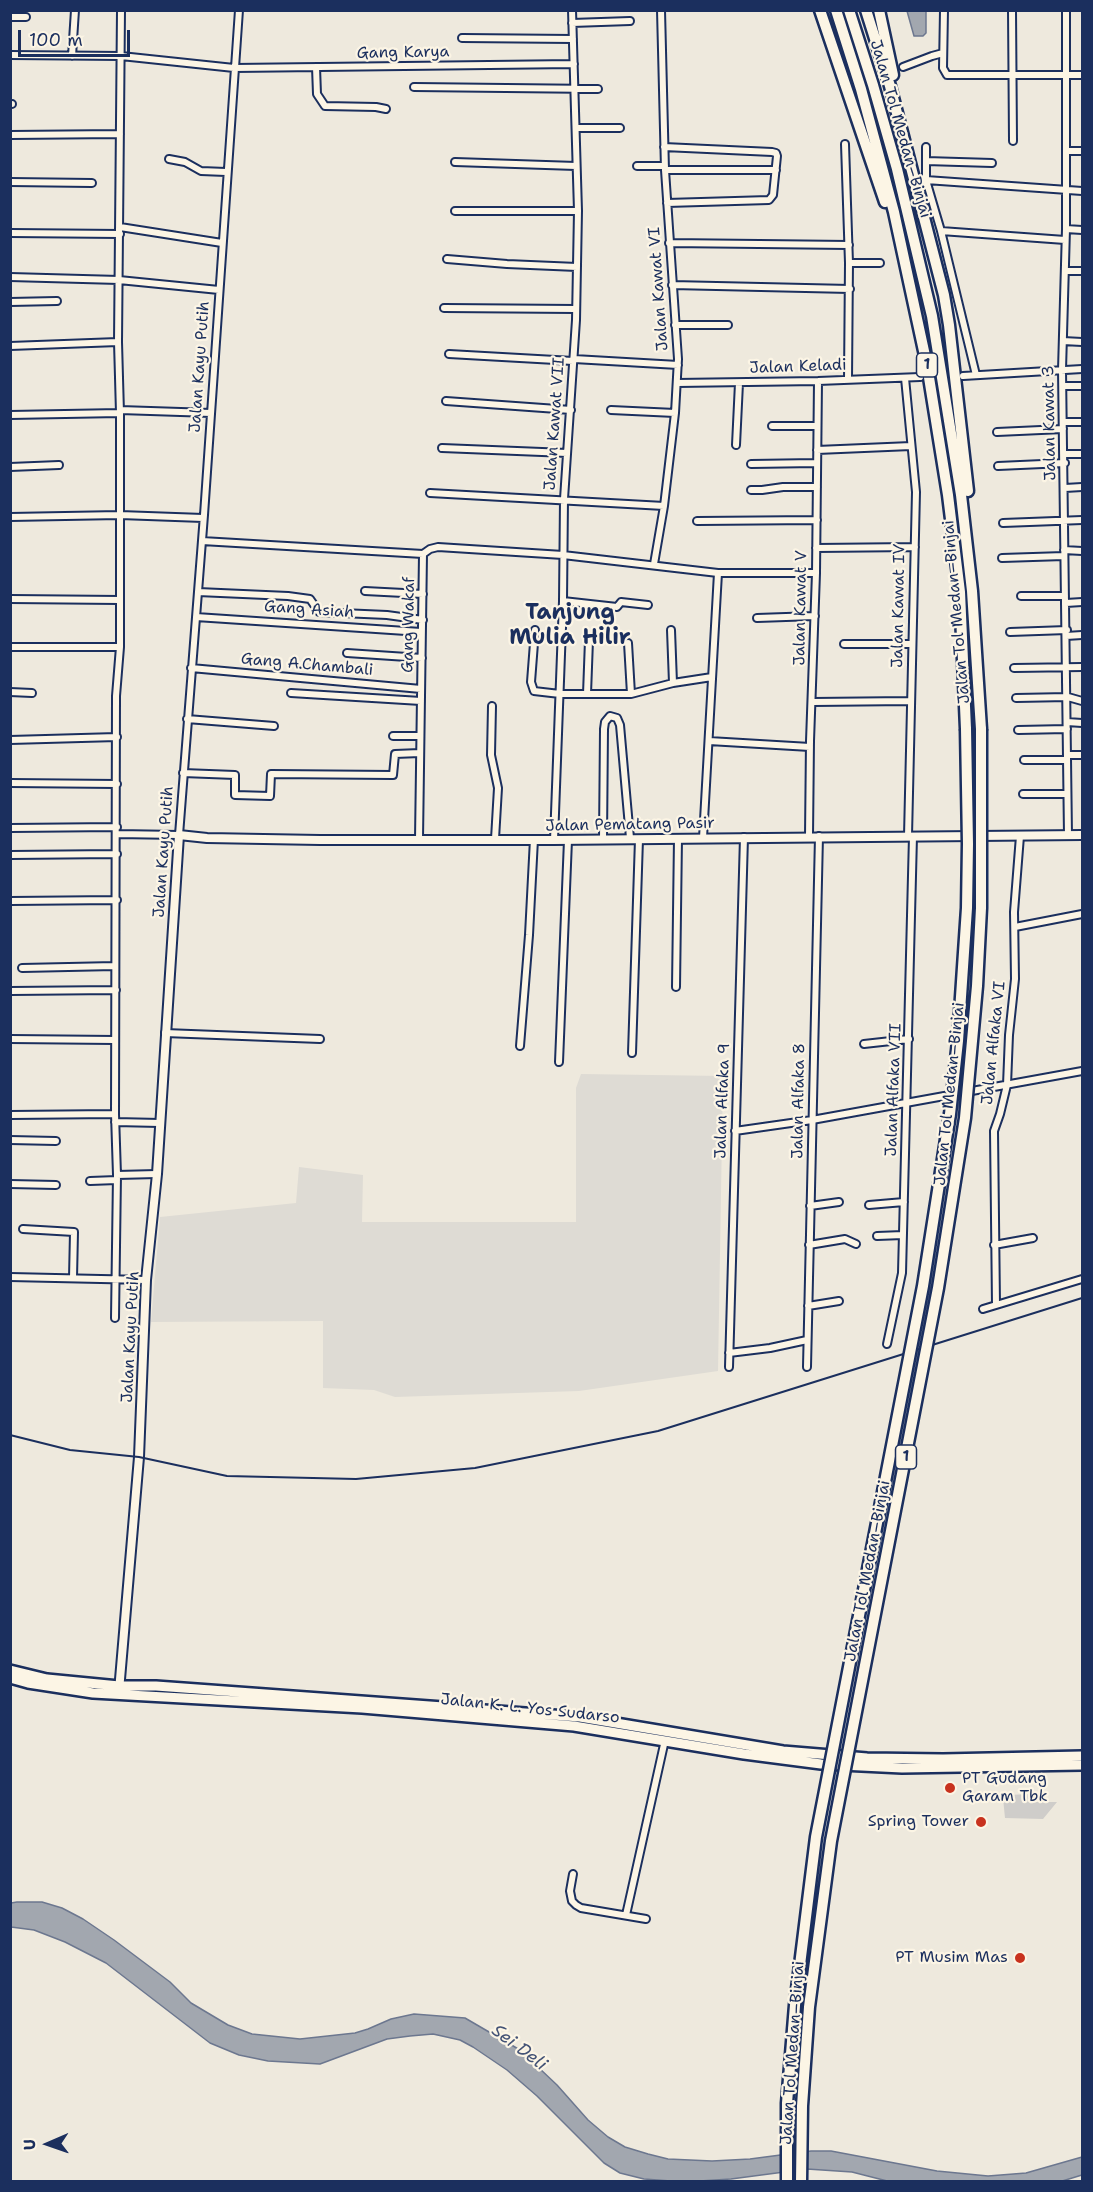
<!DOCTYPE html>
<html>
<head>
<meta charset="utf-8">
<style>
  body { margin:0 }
  #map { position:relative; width:1093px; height:2192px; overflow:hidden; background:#eee9dd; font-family:"Shantell Sans",sans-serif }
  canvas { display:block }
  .frame { position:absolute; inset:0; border:12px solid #1b2f5e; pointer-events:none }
  .north { position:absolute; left:18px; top:2114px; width:60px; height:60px; -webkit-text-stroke:4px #fcf5e5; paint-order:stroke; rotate:268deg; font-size:16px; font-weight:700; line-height:24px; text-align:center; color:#1b2f5e }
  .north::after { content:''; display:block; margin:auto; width:21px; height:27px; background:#1b2f5e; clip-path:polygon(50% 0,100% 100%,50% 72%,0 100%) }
  .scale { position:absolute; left:18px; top:30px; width:112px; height:27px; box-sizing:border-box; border:3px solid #1b2f5e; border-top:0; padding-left:8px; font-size:18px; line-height:21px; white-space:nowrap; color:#1b2f5e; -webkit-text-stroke:4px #fcf5e5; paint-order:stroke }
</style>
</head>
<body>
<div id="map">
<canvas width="1093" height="2192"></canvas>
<div class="frame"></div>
<div class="north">U</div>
<div class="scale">100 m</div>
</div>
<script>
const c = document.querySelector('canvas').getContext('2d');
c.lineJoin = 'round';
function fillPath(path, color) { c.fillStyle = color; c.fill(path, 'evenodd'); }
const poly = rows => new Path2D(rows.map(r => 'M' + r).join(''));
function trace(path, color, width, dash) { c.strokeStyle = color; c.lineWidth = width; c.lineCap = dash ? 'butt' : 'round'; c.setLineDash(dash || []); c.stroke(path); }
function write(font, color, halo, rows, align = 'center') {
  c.font = font + ' "Shantell Sans",sans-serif'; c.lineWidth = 4.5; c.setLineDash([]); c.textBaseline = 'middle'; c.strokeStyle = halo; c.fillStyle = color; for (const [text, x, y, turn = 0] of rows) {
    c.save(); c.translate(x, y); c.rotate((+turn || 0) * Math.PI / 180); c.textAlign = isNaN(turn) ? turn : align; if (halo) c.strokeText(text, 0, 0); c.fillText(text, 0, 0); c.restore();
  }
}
const built = poly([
  [581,1074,723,1076,718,1371,579,1391,395,1397,374,1390,323,1388,323,1321,151,1322,160,1217,296,1203,299,1167,363,1175,362,1222,576,1222,576,1088]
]);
const green = poly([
  [1032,1794,1032,1802,1057,1802,1043,1819,1005,1818,1003,1798,1007,1795]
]);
const water = poly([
  [907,11,926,11,926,33,923,36,914,36,907,11],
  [17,1902,42,1902,62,1908,83,1919,114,1940,170,1982,191,2003,228,2025,252,2034,300,2039,355,2033,368,2029,391,2019,414,2014,465,2018,520,2050,557,2085,588,2120,608,2137,625,2147,648,2154,668,2159,712,2161,750,2159,811,2151,831,2151,937,2171,988,2176,1026,2173,1082,2157,1082,2175,1059,2182,891,2182,852,2172,807,2169,731,2179,684,2182,644,2179,620,2173,604,2163,537,2096,507,2070,473,2047,460,2040,433,2034,410,2036,387,2039,320,2064,268,2061,239,2055,210,2043,106,1963,65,1942,34,1930,11,1927,11,1903,17,1902]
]);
const minorTunnel = poly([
  [869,78,903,67]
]);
const minor = poly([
  [944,10,943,68,947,75,1082,75],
  [1012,10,1013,141],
  [1066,10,1066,229,1062,370,1068,835],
  [10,17,26,17],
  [572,23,630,21],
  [462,38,573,39],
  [10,55,121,56,234,68,574,64],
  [72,56,75,10],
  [316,67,317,94,325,106,376,107,386,109],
  [903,67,932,56,943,53],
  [414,87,598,89],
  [10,104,12,104],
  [576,128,620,128],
  [10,135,120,134],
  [845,144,849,263,848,379],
  [664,147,772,152,776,153,777,156,773,195,769,200,667,203],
  [926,147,926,180,941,231,976,375],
  [1066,151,1082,151],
  [169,159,185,162,201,171,226,172],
  [926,161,992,163],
  [455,162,576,166],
  [637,166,665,166],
  [665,170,776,170],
  [926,180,1082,191],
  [10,182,92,183],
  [455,211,578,211],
  [120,227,222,243],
  [1066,229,1082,230],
  [941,231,1065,240],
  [10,233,120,234],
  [669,243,849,245],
  [447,259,507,264,577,267],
  [849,263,880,263],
  [1065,271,1082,271],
  [10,277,119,280,219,290],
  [672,285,850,289],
  [10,302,57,301],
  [444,308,576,309],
  [675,325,728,325],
  [1063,341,1082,342],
  [10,346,118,342],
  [449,354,573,361],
  [574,359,678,365],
  [963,376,1082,369],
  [905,378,916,492,908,836],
  [677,383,818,381,920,377],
  [1063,386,1082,386],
  [446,401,571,410],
  [120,410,211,413],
  [611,410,675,413],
  [10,415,120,413],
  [1063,422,1082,422],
  [772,426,817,426],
  [997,432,1063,429],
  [736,445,739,383],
  [442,448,567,453],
  [817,450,911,446],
  [1064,454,1082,454],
  [751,464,816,463],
  [998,466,1065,463],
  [10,467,59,465],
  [1065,488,1082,487],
  [751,490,762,490,783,487,817,487],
  [430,493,664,506],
  [10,517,120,515,203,518],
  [697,521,817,520],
  [1003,523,1082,520],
  [202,541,423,554],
  [816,548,915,547],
  [1064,550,1082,551],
  [423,554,430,549,438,547,563,555,718,573,816,573],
  [1002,558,1064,556],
  [654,564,664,506,675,413,678,359,665,170,661,10],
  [365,591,423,594],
  [198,592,288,596,310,599,319,612,387,615,423,620],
  [1021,596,1065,596],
  [10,599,120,600],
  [563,601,617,607,621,602,648,605],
  [1066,603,1082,602],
  [196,617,421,632],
  [757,618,815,616],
  [535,630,531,682,534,691,560,694,631,694,673,683,712,677],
  [671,630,673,683],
  [1010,632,1067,630],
  [1066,636,1082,635],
  [628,643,631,694],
  [844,644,912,644],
  [10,647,120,647],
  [347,653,422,658],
  [191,668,421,689],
  [1014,668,1082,667],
  [10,692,32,693],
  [291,693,421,701],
  [587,694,589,640],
  [1016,698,1068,697,1082,701],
  [813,702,910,701],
  [492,706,491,755,498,788,495,839],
  [187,719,274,726],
  [1067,722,1082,723],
  [1018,730,1067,729],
  [393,736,420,736],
  [10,740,117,737],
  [709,741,810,747],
  [1067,755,1082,755],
  [1024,760,1067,760],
  [183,773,235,775,235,795,270,796,271,774,393,775,395,754,420,753],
  [10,783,117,784],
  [1023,794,1067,794],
  [10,828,117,827],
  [117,834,179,835,204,515,239,10],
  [809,836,810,741,816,573,818,381],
  [703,838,718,573],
  [419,839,423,554],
  [603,839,604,729,605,722,610,716,617,718,620,725,630,838],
  [554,840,563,601,564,499,576,320,578,211,572,10],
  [10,855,117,854],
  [10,901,117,900],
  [1015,927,1082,914],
  [22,968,115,966],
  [676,987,678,838],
  [10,991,116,990],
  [165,1033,320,1039],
  [10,1039,115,1040],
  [864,1044,909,1039],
  [520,1046,529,935,534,839],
  [632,1053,639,839],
  [559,1062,568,840],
  [10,1115,115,1114],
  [115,1122,160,1123],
  [735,1131,812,1120,1082,1071],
  [10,1140,56,1141],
  [117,1175,157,1174],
  [90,1181,117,1180],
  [10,1184,56,1185],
  [869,1205,904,1202],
  [810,1206,839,1202],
  [23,1229,74,1232,73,1278],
  [877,1236,903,1235],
  [809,1245,845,1239,856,1244],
  [994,1245,1033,1238],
  [10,1277,146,1280],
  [996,1305,994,1131,1000,1114,1007,1085,1009,1035,1015,979,1014,912,1020,836],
  [808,1306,839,1301],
  [983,1309,1082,1279],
  [115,1318,117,1175,115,1114,116,696,120,647,120,413,118,342,121,10],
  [887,1344,902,1273,913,836],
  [729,1353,770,1348,807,1340],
  [729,1367,744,837],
  [807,1367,819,836],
  [573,1874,570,1891,572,1901,576,1905,581,1908,646,1919],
  [626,1915,665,1740]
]);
const tertiary = poly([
  [119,1691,139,1457,146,1280,157,1174,179,835,207,838,320,840,554,840,1082,835]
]);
const trunk = poly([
  [10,1670,47,1679,119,1686,156,1686,580,1717,783,1751,867,1758,943,1759,1082,1756],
  [10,1678,28,1683,93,1693,362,1708,574,1726,744,1754,821,1764,902,1768,1082,1765]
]);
const motorway = poly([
  [820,10,885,202],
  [836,10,861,89,894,212,927,365,948,495,960,592,966,729],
  [849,10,873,85,897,169,932,316,961,495,972,591,981,729],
  [866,10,890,86,944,295,949,325,968,491],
  [879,10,893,75]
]);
const rail = poly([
  [10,1435,70,1450,139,1457,227,1476,356,1479,475,1468,658,1431,1082,1298]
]);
const motorwayBridge = poly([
  [787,2182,787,2103,795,2005,816,1837,923,1286,950,1114,958,1041,967,908,968,844,966,729],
  [801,2182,802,2106,809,2007,831,1841,938,1288,965,1118,977,986,981,908,981,729]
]);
const markers = [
  [950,1788,6,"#c8321e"],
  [981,1822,6,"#c8321e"],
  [1020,1958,6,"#c8321e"]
];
const shields = [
  [927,365,21],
  [906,1457,21]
];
const shieldNames = [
  ["1",927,365],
  ["1",906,1457]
];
const streetNames = [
  ["Gang Karya",403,53,-1],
  ["Jalan Tol Medan–Binjai",900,129,74],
  ["Jalan Kawat VI",659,289,-94],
  ["Jalan Kayu Putih",200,367,-86],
  ["Jalan Keladi",798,367,-2],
  ["Jalan Kawat 3",1050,423,-91],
  ["Jalan Kawat VII",555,424,-86],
  ["Jalan Kawat IV",899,606,-89],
  ["Jalan Kawat V",801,608,-89],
  ["Gang Asiah",309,610,4],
  ["Jalan Tol Medan–Binjai",957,612,-95],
  ["Gang Wakaf",409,625,-89],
  ["Gang A.Chambali",307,665,5],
  ["Jalan Pematang Pasir",630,825,-1],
  ["Jalan Kayu Putih",164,852,-86],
  ["Jalan Alfaka VI",994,1043,-84],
  ["Jalan Alfaka VII",894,1090,-88],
  ["Jalan Tol Medan–Binjai",950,1094,-84],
  ["Jalan Alfaka 9",723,1101,-88],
  ["Jalan Alfaka 8",799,1101,-89],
  ["Jalan Kayu Putih",131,1337,-87],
  ["Jalan Tol Medan–Binjai",868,1571,-79],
  ["Jalan K. L. Yos Sudarso",530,1709,6],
  ["Jalan Tol Medan–Binjai",793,2053,-86]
];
const poiNames = [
  ["PT Gudang",962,1779,"left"],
  ["Garam Tbk",962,1797,"left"],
  ["Spring Tower",969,1822],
  ["PT Musim Mas",1008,1958]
];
const waterNames = [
  ["Sei Deli",519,2048,37]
];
const districtNames = [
  ["Tanjung",570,613],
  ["Mulia Hilir",570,638]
];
fillPath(built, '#dedbd4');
fillPath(green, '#cfcdca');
fillPath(water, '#a2a7af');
trace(water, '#6c778f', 1.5);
trace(minorTunnel, '#c4c4c4', 6, [6, 3]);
trace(minor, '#1b2f5e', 10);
trace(tertiary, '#1b2f5e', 12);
trace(trunk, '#1b2f5e', 14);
trace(motorway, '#1b2f5e', 15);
trace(minor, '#fcf5e5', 6);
trace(tertiary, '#fcf5e5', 8);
trace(trunk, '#fcf5e5', 9);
trace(motorway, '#fcf5e5', 10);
trace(rail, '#1b2f5e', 2);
trace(motorwayBridge, '#1b2f5e', 15, []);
trace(motorwayBridge, '#fcf5e5', 10);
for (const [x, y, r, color] of markers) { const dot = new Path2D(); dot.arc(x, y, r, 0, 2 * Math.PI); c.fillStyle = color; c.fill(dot); trace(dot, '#fcf5e5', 2); }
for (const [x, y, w] of shields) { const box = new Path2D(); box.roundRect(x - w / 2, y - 12, w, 24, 4.5); c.fillStyle = '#fcf5e5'; c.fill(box); trace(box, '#1b2f5e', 1.5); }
write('bold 15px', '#1b2f5e', null, shieldNames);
write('16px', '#1b2f5e', '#fcf5e5', streetNames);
write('16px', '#1b2f5e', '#fcf5e5', poiNames, 'right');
write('italic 18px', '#445376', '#fcf5e5', waterNames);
write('bold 22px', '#1b2f5e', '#fcf5e5', districtNames);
</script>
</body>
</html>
